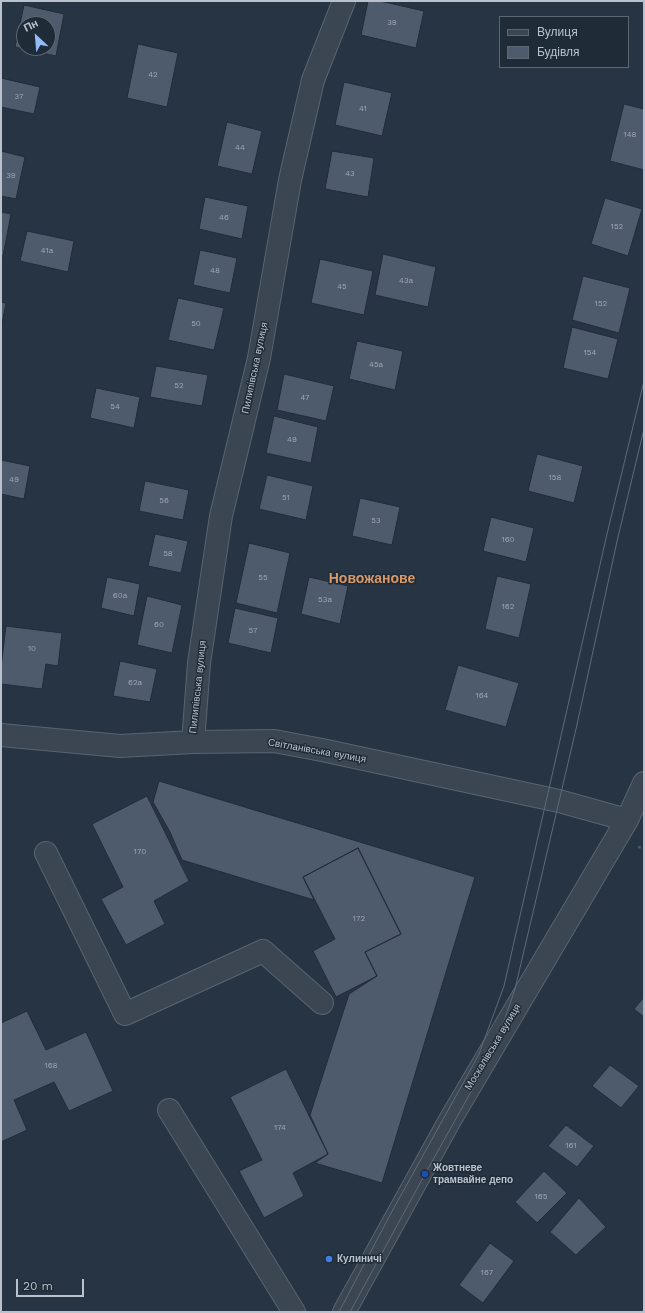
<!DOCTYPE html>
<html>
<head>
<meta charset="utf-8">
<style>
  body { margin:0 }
  #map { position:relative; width:645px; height:1313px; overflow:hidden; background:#273443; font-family:"Work Sans",sans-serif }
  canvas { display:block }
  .frame { position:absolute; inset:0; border:2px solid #b9c1cd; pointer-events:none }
  .legend { position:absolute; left:499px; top:16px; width:130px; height:52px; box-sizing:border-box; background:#202b38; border:1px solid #5d6774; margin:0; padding:5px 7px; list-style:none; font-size:12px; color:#b9c1cd }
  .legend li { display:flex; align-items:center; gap:8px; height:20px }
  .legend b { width:20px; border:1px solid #5d6774 }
  .north { position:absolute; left:16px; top:16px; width:40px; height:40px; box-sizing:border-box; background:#202b38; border:1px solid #5d6774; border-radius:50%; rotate:334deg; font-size:11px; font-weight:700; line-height:16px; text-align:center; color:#b9c1cd }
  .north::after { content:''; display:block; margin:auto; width:14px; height:18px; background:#93bbf8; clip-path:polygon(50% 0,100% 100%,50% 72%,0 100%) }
  .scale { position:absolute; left:16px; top:1279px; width:68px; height:18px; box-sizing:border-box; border:2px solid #b9c1cd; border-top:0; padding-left:5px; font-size:12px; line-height:14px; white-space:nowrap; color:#b9c1cd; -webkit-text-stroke:3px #202b38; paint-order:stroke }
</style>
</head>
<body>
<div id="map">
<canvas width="645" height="1313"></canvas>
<div class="frame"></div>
<ul class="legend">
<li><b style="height:5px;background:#3c4653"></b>Вулиця</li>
<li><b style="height:11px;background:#4e5b6c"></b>Будівля</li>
</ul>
<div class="north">Пн</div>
<div class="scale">20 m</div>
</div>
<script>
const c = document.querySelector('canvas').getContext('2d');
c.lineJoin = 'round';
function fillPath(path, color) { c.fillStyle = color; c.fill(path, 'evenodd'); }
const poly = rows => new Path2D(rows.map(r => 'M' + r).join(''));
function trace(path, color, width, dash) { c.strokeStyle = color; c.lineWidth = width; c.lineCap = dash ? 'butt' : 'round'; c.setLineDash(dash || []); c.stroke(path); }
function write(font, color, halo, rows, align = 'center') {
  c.font = font + ' "Work Sans",sans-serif'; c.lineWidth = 3; c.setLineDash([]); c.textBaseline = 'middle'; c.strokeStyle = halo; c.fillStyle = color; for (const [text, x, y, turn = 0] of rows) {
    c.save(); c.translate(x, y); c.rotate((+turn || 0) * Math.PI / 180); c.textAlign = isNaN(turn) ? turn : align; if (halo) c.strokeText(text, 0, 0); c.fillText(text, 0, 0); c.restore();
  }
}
const building = poly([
  [368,1,380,1,424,11,416,48,361,35,368,1],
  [24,5,64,14,56,56,15,47,24,5],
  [24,24,48,24,48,48,24,48,24,24],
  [138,44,178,53,167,107,127,98,138,44],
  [1,78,40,87,34,114,1,107,1,78],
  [344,82,392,93,382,136,335,125,344,82],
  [624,104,644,109,644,170,610,161,624,104],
  [227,122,262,131,252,174,217,166,227,122],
  [1,151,25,157,16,199,1,196,1,151],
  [332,151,374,158,368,197,325,189,332,151],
  [205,197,248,206,242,239,199,229,205,197],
  [605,198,642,209,628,256,591,244,605,198],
  [1,212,11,214,3,256,1,256,1,212],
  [27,231,74,241,68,272,20,261,27,231],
  [200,250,237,258,230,293,193,285,200,250],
  [383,254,436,267,428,307,375,295,383,254],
  [320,259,373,271,364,315,311,303,320,259],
  [583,276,630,288,619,333,572,320,583,276],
  [178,298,224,308,214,350,168,340,178,298],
  [1,302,6,303,1,329,1,302],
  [572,327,618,339,608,379,563,368,572,327],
  [357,341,403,351,395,390,349,379,357,341],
  [156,366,208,375,202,406,150,397,156,366],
  [284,374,334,386,326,421,277,410,284,374],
  [96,388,140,397,134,428,90,418,96,388],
  [274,416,318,427,311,463,266,453,274,416],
  [537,454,583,466,574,503,528,491,537,454],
  [1,460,30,466,24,499,1,494,1,460],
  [267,475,313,486,306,520,259,509,267,475],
  [145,481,189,490,183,520,139,511,145,481],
  [360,498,400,507,392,545,352,536,360,498],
  [491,517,534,528,526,562,483,551,491,517],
  [155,534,188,541,181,573,148,566,155,534],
  [249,543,290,553,277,613,236,603,249,543],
  [497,576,531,584,519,638,485,629,497,576],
  [107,577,140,584,134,616,101,608,107,577],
  [309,577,348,586,340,624,301,614,309,577],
  [147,596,182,605,172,653,137,645,147,596],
  [235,608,278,618,271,653,228,643,235,608],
  [6,626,62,633,58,666,46,664,42,689,1,684,1,667,6,626],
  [120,661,157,669,150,702,113,696,120,661],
  [458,665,519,683,506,727,445,710,458,665],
  [159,781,475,877,382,1183,315,1163,328,1154,310,1115,349,994,377,976,365,952,401,934,358,848,303,877,314,900,182,860,170,832,153,802,159,781],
  [147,796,189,881,154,901,165,924,126,945,101,899,123,887,92,824,147,796],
  [358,848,401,934,365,952,377,976,336,997,313,951,335,939,303,877,358,848],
  [644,997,644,1017,634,1009,644,997],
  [27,1011,46,1050,86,1032,113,1091,69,1111,54,1082,14,1100,27,1130,1,1142,1,1023,27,1011],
  [610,1065,639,1086,621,1108,592,1086,610,1065],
  [286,1069,328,1154,293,1173,304,1196,264,1218,239,1171,262,1160,230,1097,286,1069],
  [566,1125,594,1146,577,1167,548,1146,566,1125],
  [544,1171,567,1193,537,1223,515,1202,544,1171],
  [579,1198,606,1227,576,1255,550,1232,579,1198],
  [490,1243,514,1261,483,1303,459,1285,490,1243]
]);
const path = poly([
  [638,847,644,848]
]);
const minor = poly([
  [1,735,120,746,193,742,274,741,322,750,559,801,627,820],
  [193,742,199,663,221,516,259,358,290,180,313,80,344,1],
  [46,853,125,1014,263,951,322,1003],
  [169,1110,294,1312],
  [344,1312,450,1120,627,820,644,783]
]);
const tram = poly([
  [339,1312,390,1215,472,1067,479,1054,504,986,607,534,644,381],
  [350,1312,425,1174,486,1065,499,1036,515,989,576,729,618,537,644,429]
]);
const markers = [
  [425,1174,4,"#1a4fb4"],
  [329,1259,4,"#3f7fe0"]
];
const numberNames = [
  ["39",392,23],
  ["42",153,75],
  ["37",19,97],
  ["41",363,109],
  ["148",630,135],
  ["44",240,148],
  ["43",350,174],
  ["39",11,176],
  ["46",224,218],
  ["152",617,227],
  ["41а",47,251],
  ["48",215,271],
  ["43а",406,281],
  ["45",342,287],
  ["152",601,304],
  ["50",196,324],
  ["154",590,353],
  ["45а",376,365],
  ["52",179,386],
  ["47",305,398],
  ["54",115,407],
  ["49",292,440],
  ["158",555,478],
  ["49",14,480],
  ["51",286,498],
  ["56",164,501],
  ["53",376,521],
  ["160",508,540],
  ["58",168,554],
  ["55",263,578],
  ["60а",120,596],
  ["53а",325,600],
  ["162",508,607],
  ["60",159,625],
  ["57",253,631],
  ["10",32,649],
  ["62а",135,683],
  ["164",482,696],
  ["170",140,852],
  ["172",359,919],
  ["168",51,1066],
  ["174",280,1128],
  ["161",571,1146],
  ["165",541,1197],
  ["167",487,1273]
];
const streetNames = [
  ["Пилипівська вулиця",255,368,-78],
  ["Пилипівська вулиця",198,687,-84],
  ["Світланівська вулиця",317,751,10],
  ["Москалівська вулиця",493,1047,-59]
];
const poiNames = [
  ["Жовтневе",433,1168],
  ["трамвайне депо",433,1180],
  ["Кулиничі",337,1259]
];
const districtNames = [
  ["Новожанове",372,579]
];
fillPath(building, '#4e5b6c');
trace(building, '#222d3a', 1);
trace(minor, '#5a6470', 24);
trace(path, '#485e61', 2.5, [3, 3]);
trace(minor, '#3c4653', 22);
trace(tram, '#5e6a7a', 1);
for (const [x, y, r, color] of markers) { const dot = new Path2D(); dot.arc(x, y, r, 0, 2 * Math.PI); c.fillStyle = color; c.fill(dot); trace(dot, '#202b38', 1.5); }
write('8px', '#9ea8b5', null, numberNames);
write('10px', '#b9c1cd', '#202b38', streetNames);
write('bold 10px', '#b9c1cd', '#202b38', poiNames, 'left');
write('bold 14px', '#d7986a', '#202b38', districtNames);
</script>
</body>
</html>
